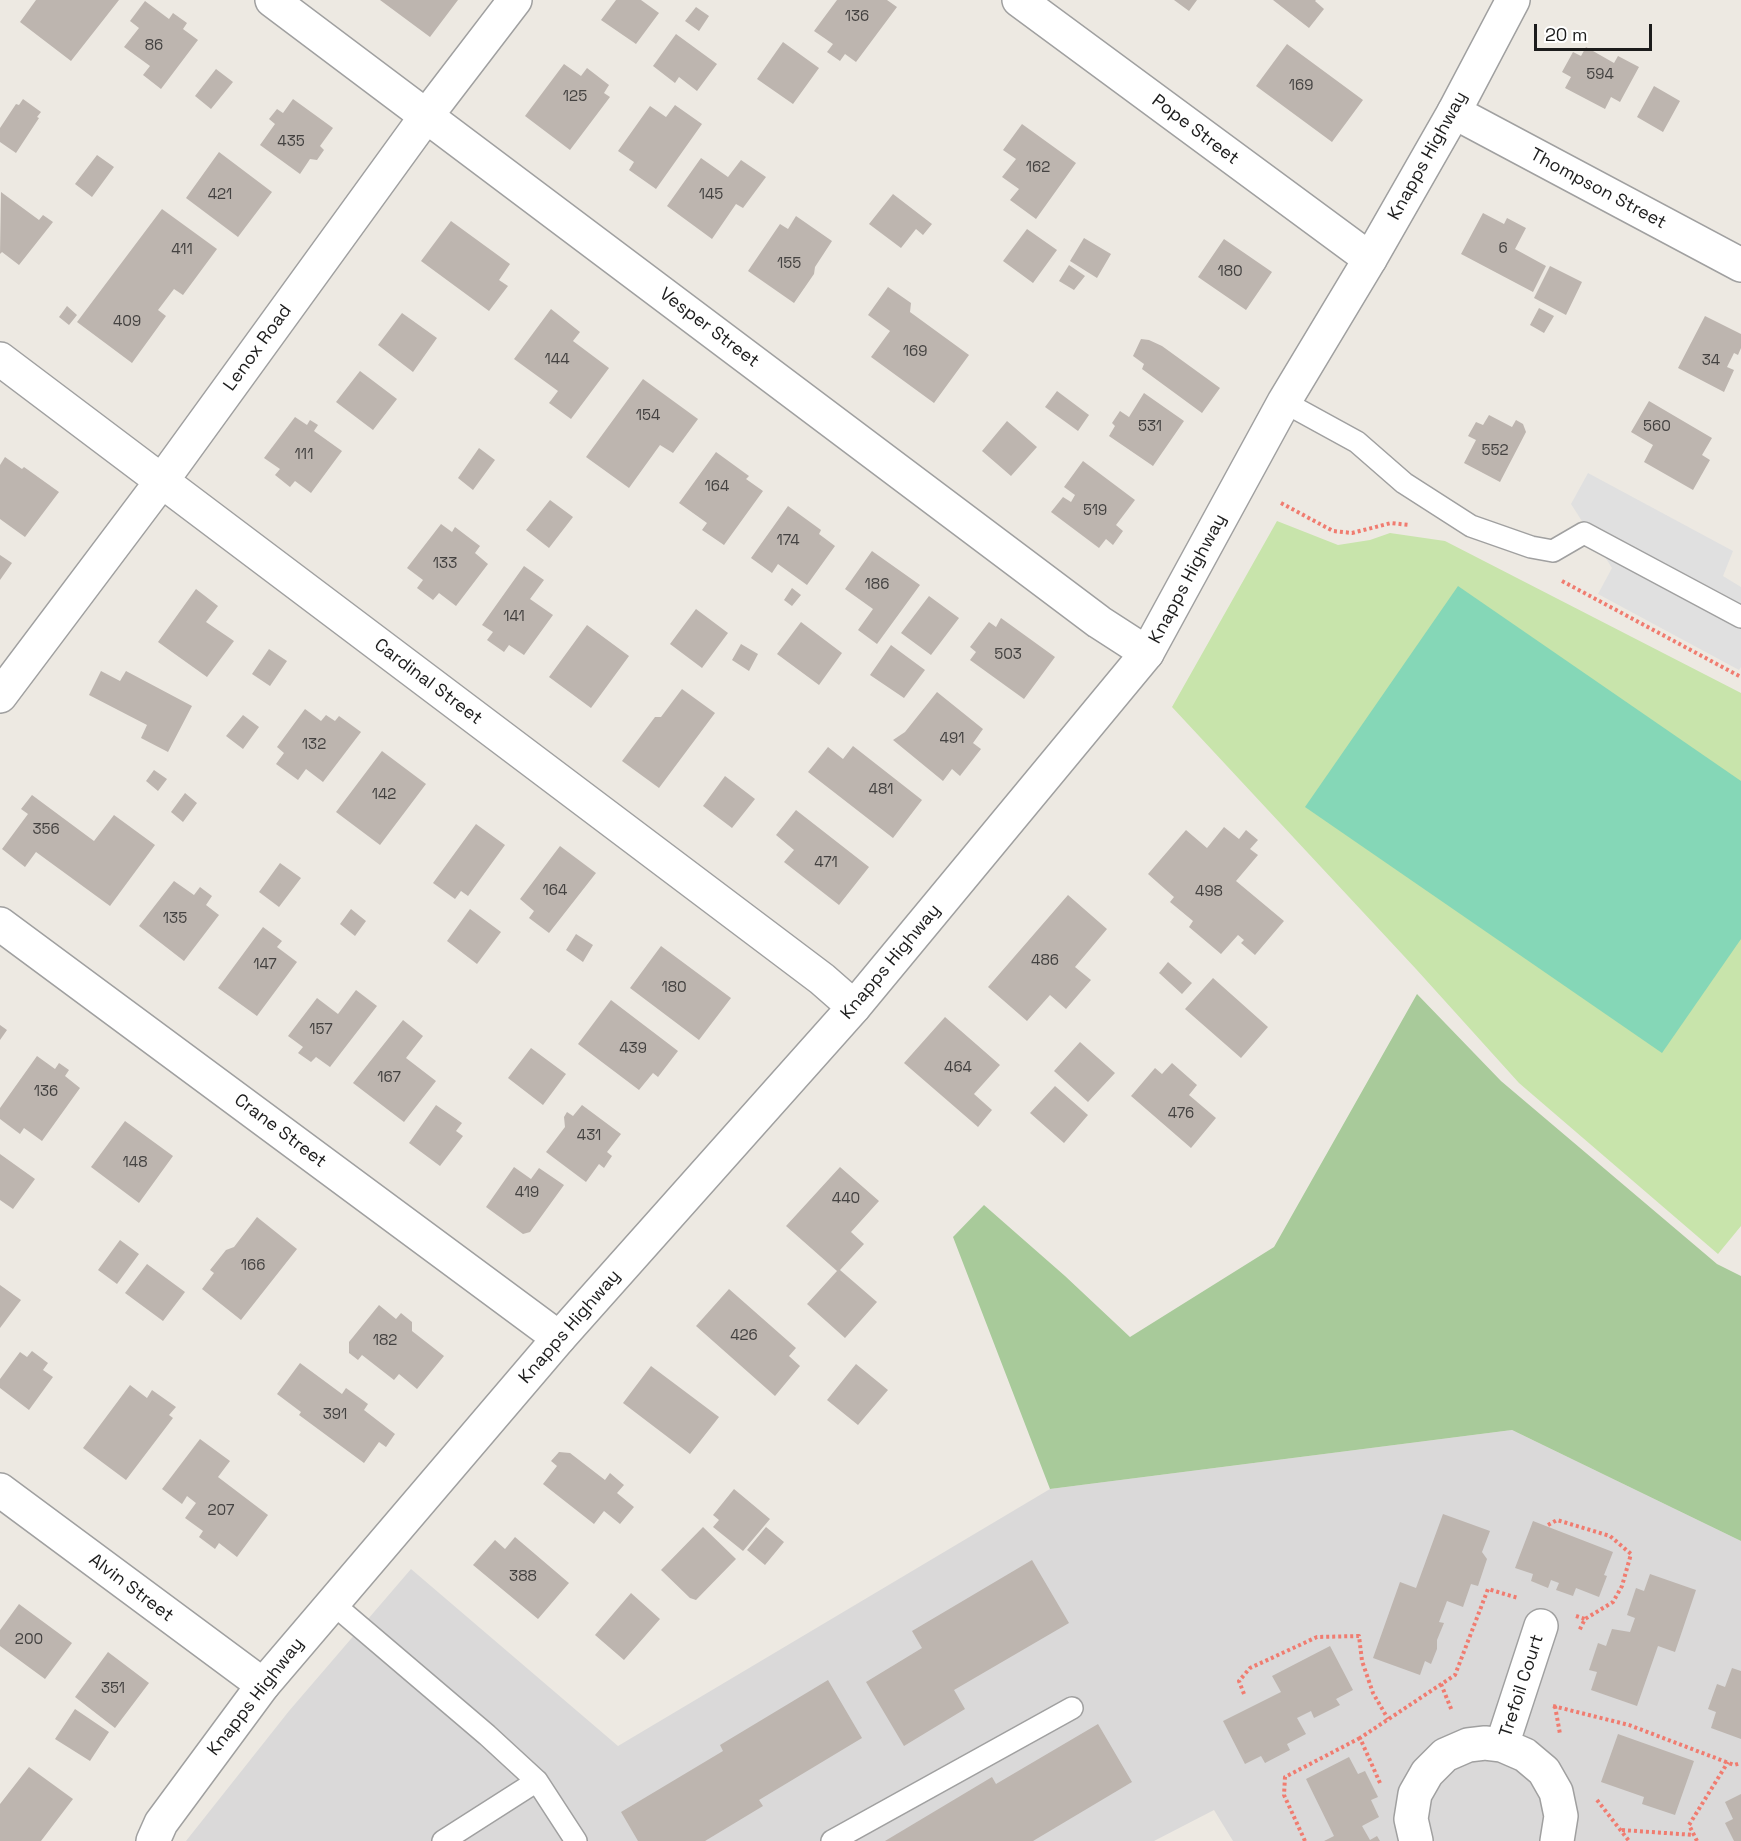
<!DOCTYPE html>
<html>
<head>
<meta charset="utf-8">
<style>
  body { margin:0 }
  #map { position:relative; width:1741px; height:1841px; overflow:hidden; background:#ede9e2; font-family:"Space Grotesk",sans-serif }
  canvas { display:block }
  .scale { position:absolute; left:1534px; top:24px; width:118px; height:27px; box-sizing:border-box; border:3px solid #1c1c1c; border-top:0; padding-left:8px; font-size:18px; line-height:21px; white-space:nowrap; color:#1c1c1c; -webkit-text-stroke:4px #fff; paint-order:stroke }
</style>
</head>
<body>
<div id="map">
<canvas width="1741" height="1841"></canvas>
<div class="scale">20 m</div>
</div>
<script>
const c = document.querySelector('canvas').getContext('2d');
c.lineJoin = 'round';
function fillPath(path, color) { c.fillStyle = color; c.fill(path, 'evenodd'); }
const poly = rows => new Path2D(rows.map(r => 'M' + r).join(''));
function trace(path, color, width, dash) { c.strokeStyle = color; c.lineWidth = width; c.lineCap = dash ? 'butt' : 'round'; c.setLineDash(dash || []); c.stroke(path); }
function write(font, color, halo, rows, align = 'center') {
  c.font = font + ' "Space Grotesk",sans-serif'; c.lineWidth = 4.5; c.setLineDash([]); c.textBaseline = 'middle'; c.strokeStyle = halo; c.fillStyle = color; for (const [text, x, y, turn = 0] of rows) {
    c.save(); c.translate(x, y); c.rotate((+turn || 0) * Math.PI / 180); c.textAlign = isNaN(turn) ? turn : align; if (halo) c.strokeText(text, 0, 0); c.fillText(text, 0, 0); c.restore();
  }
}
const residential = poly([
  [1512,1430,1741,1541,1741,1841,1233,1841,1214,1810,1154,1841,186,1841,289,1711,411,1569,618,1746,1050,1489]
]);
const grass = poly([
  [1277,521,1338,545,1370,540,1390,533,1445,541,1741,693,1741,1226,1718,1254,1519,1083,1416,969,1172,707]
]);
const forest = poly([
  [1417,994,1501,1081,1717,1264,1741,1276,1741,1541,1512,1430,1050,1489,953,1237,984,1205,1065,1276,1130,1337,1274,1247]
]);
const pitch = poly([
  [1458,586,1741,781,1741,939,1662,1053,1305,807]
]);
const parking = poly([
  [1588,473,1733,551,1723,576,1741,587,1741,667,1739,670,1598,594,1612,568,1571,504]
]);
const building = poly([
  [36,0,119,0,71,61,20,22],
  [380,0,458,0,430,37],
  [616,0,641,0,659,13,636,44,601,20],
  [837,0,887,0,897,7,856,62,845,54,840,61,827,52,833,44,814,31],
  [1174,0,1197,0,1189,11],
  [1273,0,1316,0,1315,1,1324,9,1309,28],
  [145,1,169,19,173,13,187,23,183,29,198,40,161,89,143,75,150,66,124,47,139,28,130,21],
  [696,7,709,16,699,31,685,21],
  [676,34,717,64,697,91,679,77,675,83,653,66],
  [783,42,819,68,793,104,757,79],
  [1287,44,1363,100,1332,142,1256,86],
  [1586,47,1614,63,1618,56,1639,67,1620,102,1611,97,1605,109,1565,88,1571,77,1562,72,1573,52,1581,56],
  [564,64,581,76,587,68,609,85,604,93,610,97,570,150,525,116],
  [216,69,233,82,211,109,195,96],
  [1654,86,1680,101,1663,132,1637,117],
  [23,99,41,112,37,117,39,118,16,153,0,142,0,128,16,104,19,105],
  [293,99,333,128,320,146,324,150,317,160,310,159,300,174,260,145,275,124,269,119,277,109,283,113],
  [675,105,702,124,656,189,629,170,634,162,618,151,650,106,666,117],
  [1022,124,1076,163,1036,219,1010,200,1019,189,1002,177,1016,159,1003,150],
  [219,152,272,192,238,237,186,198],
  [97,155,114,167,92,197,75,184],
  [701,158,728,177,741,160,766,177,743,208,736,204,712,239,667,206],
  [1,192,39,220,43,215,53,222,19,265,2,252,0,254],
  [893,194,932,224,923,235,916,229,901,248,869,224],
  [162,209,217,249,183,295,174,289,158,310,166,316,132,363,77,322],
  [1483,213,1504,224,1507,218,1526,228,1515,249,1546,266,1533,292,1461,254],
  [796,216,832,241,815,267,814,274,794,303,748,271,780,224,788,229],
  [451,221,510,264,499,280,508,286,489,311,421,261],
  [1027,229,1057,250,1033,283,1003,261],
  [1084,238,1111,254,1097,278,1070,261],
  [1224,239,1272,272,1246,310,1198,277],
  [1069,265,1085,276,1074,290,1059,281],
  [1550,266,1582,282,1566,315,1534,298],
  [888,287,911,303,910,312,969,355,934,403,871,357,890,331,868,315],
  [67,306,77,315,69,325,59,317],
  [1539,308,1554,316,1544,333,1530,325],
  [551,309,580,332,573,341,609,368,571,419,549,403,558,391,514,359],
  [402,313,437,338,413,372,378,345],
  [1705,316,1741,334,1741,348,1738,355,1734,353,1727,367,1734,370,1724,392,1678,368],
  [1141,339,1149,340,1162,346,1220,388,1202,413,1142,369,1144,364,1133,356],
  [360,371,397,399,373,430,336,402],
  [643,379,698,419,673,453,660,445,629,488,586,457],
  [1057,391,1089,415,1078,431,1045,407],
  [1144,393,1184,421,1153,466,1109,436,1115,426,1112,423,1120,411,1129,417],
  [1649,401,1712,438,1702,455,1710,460,1693,490,1644,462,1653,445,1631,432],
  [1489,415,1512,427,1516,420,1523,424,1526,432,1500,482,1464,463,1476,440,1468,436,1476,422,1483,425],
  [295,417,307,425,310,420,318,425,314,431,342,451,311,493,295,481,290,487,275,475,280,469,264,458],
  [1007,421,1037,447,1011,476,982,451],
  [479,448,495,460,473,490,458,478],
  [716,452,749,476,746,479,763,491,724,545,702,530,707,523,679,503],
  [5,457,22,469,24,467,59,492,25,537,0,519,0,465],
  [1083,461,1135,500,1116,525,1123,531,1113,545,1106,539,1099,548,1051,512,1063,497,1071,502,1075,495,1064,487],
  [550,500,573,517,549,548,526,530],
  [788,506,821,530,819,534,835,546,807,585,778,564,772,573,751,558],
  [441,524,452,532,455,527,480,546,475,553,488,564,456,606,439,593,433,600,417,588,423,580,407,568],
  [872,551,920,585,877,644,858,630,873,609,845,589],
  [0,555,12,563,0,580],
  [524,566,544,580,530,599,553,615,524,655,509,645,504,652,487,640,493,632,482,625],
  [792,588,801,595,792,606,784,600],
  [196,589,218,606,206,622,234,641,207,677,158,642],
  [929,596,959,618,931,655,901,633],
  [696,609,728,633,702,668,670,644],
  [1001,618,1055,657,1024,699,970,660,976,652,970,647,989,622,996,627],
  [801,622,842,653,819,685,777,654],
  [587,625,629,656,591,708,549,677],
  [741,644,758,654,749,671,732,660],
  [891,645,925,670,904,698,870,675],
  [269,649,287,661,270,686,252,674],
  [101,671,120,681,126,671,192,706,168,752,141,738,147,725,89,695],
  [682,689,715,713,659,788,622,761,655,717,661,717],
  [937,692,983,729,973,743,981,749,960,776,952,769,943,781,893,740,905,732],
  [305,709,321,721,326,715,335,721,339,716,361,732,323,782,306,769,298,780,276,764,284,753,277,747],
  [243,715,259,727,243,749,226,736],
  [853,746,922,800,893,838,808,772,828,747,843,759],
  [382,751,426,784,380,845,336,812],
  [154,770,167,779,158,791,146,781],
  [725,776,755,799,732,828,703,806],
  [185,793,197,803,183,822,171,812],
  [32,795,94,841,114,815,155,845,110,906,36,852,25,867,2,849,28,814,21,809],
  [796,810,869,867,839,905,784,862,794,850,776,835],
  [476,824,505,845,468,896,461,891,455,899,433,883],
  [1224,827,1239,839,1246,830,1258,840,1250,849,1258,855,1236,881,1284,921,1255,955,1241,943,1244,940,1238,935,1221,954,1189,927,1193,921,1170,902,1174,897,1148,874,1186,830,1207,848],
  [560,846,596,873,549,933,529,918,534,911,520,899],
  [280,863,301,878,279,907,259,892],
  [174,881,194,895,200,887,212,896,206,905,219,915,184,961,139,926],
  [1068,895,1107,929,1075,967,1091,980,1066,1009,1050,995,1027,1021,988,987],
  [351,909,366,921,355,936,340,924],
  [470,909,501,932,477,964,447,941],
  [263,927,282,941,277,947,297,962,257,1016,218,988],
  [576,934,593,945,583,962,566,950],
  [661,946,731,998,699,1040,630,988],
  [1168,962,1192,983,1182,994,1159,973],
  [1213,978,1268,1027,1241,1058,1185,1009],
  [356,990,377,1006,330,1067,316,1057,311,1062,298,1053,303,1047,288,1036,317,998,338,1014],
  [611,1000,678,1051,658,1077,653,1073,639,1090,578,1044],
  [945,1017,1000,1065,974,1094,992,1110,978,1127,904,1063],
  [403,1020,423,1036,406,1058,436,1081,404,1122,353,1083],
  [0,1025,7,1030,0,1040],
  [1080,1042,1115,1073,1088,1102,1054,1071],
  [531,1048,566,1074,543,1105,508,1078],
  [37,1056,55,1069,59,1063,69,1070,65,1076,80,1088,42,1141,24,1128,20,1134,0,1119,0,1108],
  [1172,1063,1197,1085,1189,1095,1216,1118,1191,1148,1131,1096,1155,1068,1162,1074],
  [1055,1086,1088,1115,1064,1143,1030,1113],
  [436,1105,462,1123,456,1131,463,1136,440,1166,409,1143],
  [582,1105,621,1134,607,1152,612,1156,604,1168,599,1164,586,1182,546,1152,565,1127,564,1117,567,1112,573,1116],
  [125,1121,173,1156,139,1203,91,1167],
  [0,1154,35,1179,13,1209,0,1200],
  [514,1167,531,1179,539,1168,564,1185,530,1232,523,1234,486,1207],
  [840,1167,879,1201,851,1232,864,1244,840,1270,877,1302,845,1338,807,1304,837,1271,786,1226],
  [257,1217,297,1249,241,1320,202,1289,214,1273,210,1270,226,1250,234,1247],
  [120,1240,139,1254,117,1284,98,1270],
  [147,1264,185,1292,163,1321,125,1293],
  [0,1285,21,1300,0,1328],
  [729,1289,796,1348,789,1356,800,1366,775,1396,696,1326],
  [379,1305,396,1319,401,1313,412,1322,412,1331,444,1356,417,1389,399,1374,394,1380,362,1355,358,1360,349,1353,349,1342],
  [32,1351,48,1363,43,1370,53,1377,29,1410,0,1388,0,1379,20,1352,27,1357],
  [300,1363,342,1394,346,1388,368,1404,364,1410,395,1434,386,1447,379,1442,364,1463,299,1415,301,1412,277,1394],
  [856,1364,888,1390,858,1425,827,1400],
  [651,1366,719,1417,690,1454,623,1403],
  [130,1385,147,1398,152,1390,176,1407,169,1415,173,1418,126,1480,83,1448],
  [200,1439,230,1461,218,1477,268,1515,237,1557,219,1543,215,1549,199,1537,203,1531,185,1518,196,1503,187,1496,182,1504,162,1489],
  [559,1452,570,1453,605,1480,610,1473,624,1485,617,1493,634,1507,620,1524,604,1511,594,1524,543,1484,557,1466,551,1461],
  [734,1489,770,1519,743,1551,713,1527,719,1520,713,1515],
  [1443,1514,1490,1531,1482,1552,1487,1559,1478,1586,1471,1584,1463,1607,1447,1601,1439,1622,1444,1623,1437,1640,1437,1649,1431,1664,1425,1661,1420,1675,1373,1658,1400,1582,1416,1588],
  [1533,1521,1613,1552,1604,1575,1607,1576,1599,1597,1576,1588,1573,1596,1556,1590,1559,1583,1551,1580,1548,1588,1531,1581,1533,1574,1515,1568],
  [703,1527,736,1559,696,1600,690,1598,661,1570],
  [766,1527,784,1542,765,1565,747,1550],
  [515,1537,569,1583,538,1619,473,1565,495,1540,505,1549],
  [1032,1560,1069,1623,954,1690,965,1709,904,1746,866,1682,922,1648,912,1631],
  [1650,1574,1696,1590,1675,1652,1658,1646,1637,1706,1591,1690,1597,1672,1589,1670,1598,1643,1606,1646,1612,1629,1630,1632,1635,1618,1627,1615,1636,1588,1644,1591],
  [631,1593,660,1619,624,1660,595,1635],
  [19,1604,72,1643,45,1679,0,1646,0,1630],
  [1330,1646,1353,1690,1336,1699,1340,1705,1314,1718,1311,1711,1297,1718,1306,1734,1287,1744,1290,1750,1265,1763,1261,1756,1245,1764,1223,1721,1281,1692,1272,1676],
  [108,1652,149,1683,115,1728,75,1697],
  [1732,1668,1741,1671,1741,1739,1711,1728,1716,1712,1708,1709,1717,1684,1725,1687],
  [828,1680,862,1738,759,1800,763,1806,705,1841,638,1841,621,1812,723,1751,720,1745],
  [75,1709,109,1732,90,1761,55,1739],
  [1098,1724,1132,1782,1033,1841,885,1841,992,1777,996,1784],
  [1618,1734,1694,1761,1675,1815,1642,1804,1644,1797,1601,1782],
  [1349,1757,1358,1774,1365,1771,1378,1797,1371,1800,1379,1817,1362,1826,1370,1840,1377,1836,1380,1841,1324,1841,1334,1836,1306,1779],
  [29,1767,73,1799,41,1841,0,1841,0,1804],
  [1741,1794,1741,1841,1734,1841,1725,1823,1733,1819,1725,1802]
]);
const path = poly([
  [1281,503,1333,531,1352,533,1391,523,1409,525],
  [1562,581,1741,677],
  [1548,1525,1557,1520,1610,1536,1631,1554,1622,1586,1613,1602,1585,1619],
  [1576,1616,1585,1619,1579,1631],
  [1441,1684,1452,1711],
  [1244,1694,1239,1681,1250,1668,1317,1637,1359,1636,1362,1661,1373,1693,1388,1719],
  [1553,1706,1629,1725,1734,1765,1741,1763],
  [1555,1706,1560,1734],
  [1380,1783,1360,1738,1455,1675,1488,1589,1518,1598],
  [1597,1800,1629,1841],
  [1622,1830,1694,1835],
  [1305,1841,1284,1795,1285,1777,1360,1738],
  [1697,1841,1689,1825,1728,1762]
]);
const service = poly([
  [1284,402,1357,442,1404,483,1471,526,1531,547,1553,551,1584,533,1741,617],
  [332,1603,487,1735,537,1781,576,1841],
  [443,1841,537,1781],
  [832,1841,1072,1708]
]);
const minor = poly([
  [272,0,1099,622,1147,653],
  [1019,0,1370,259],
  [1454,112,1741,265],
  [0,359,822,979,854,1007],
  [0,696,161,482,427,115,515,0],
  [0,924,559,1338],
  [0,1490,263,1685],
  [1502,1745,1541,1626],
  [1416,1841,1411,1819,1415,1794,1427,1773,1445,1755,1468,1745,1485,1743,1502,1745,1525,1755,1544,1771,1556,1792,1561,1816,1557,1841]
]);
const tertiary = poly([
  [153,1841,161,1823,263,1685,559,1338,854,1007,1147,653,1284,402,1370,259,1454,112,1513,0]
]);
const numberNames = [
  ["136",857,17],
  ["86",154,46],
  ["594",1600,75],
  ["169",1301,86],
  ["125",575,97],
  ["435",291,142],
  ["162",1038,168],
  ["421",220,195],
  ["145",711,195],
  ["6",1503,249],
  ["411",182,250],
  ["155",789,264],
  ["180",1230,272],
  ["409",127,322],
  ["169",915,352],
  ["144",557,360],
  ["34",1711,361],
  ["154",648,416],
  ["531",1150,427],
  ["560",1657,427],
  ["552",1495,451],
  ["111",304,455],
  ["164",717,487],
  ["519",1095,511],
  ["174",788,541],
  ["133",445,564],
  ["186",877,585],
  ["141",514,617],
  ["503",1008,655],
  ["491",952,739],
  ["132",314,745],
  ["481",881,790],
  ["142",384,795],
  ["356",46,830],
  ["471",826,863],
  ["164",555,891],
  ["498",1209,892],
  ["135",175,919],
  ["486",1045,961],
  ["147",265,965],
  ["180",674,988],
  ["157",321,1030],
  ["439",633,1049],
  ["464",958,1068],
  ["167",389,1078],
  ["136",46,1092],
  ["476",1181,1114],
  ["431",589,1136],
  ["148",135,1163],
  ["419",527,1193],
  ["440",846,1199],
  ["166",253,1266],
  ["426",744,1336],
  ["182",385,1341],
  ["391",335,1415],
  ["207",221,1511],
  ["388",523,1577],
  ["200",29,1640],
  ["351",113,1689]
];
const streetNames = [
  ["Pope Street",1195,130,37],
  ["Knapps Highway",1428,156,-61],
  ["Thompson Street",1598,189,28],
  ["Vesper Street",709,328,37],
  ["Lenox Road",258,348,-54],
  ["Knapps Highway",1188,579,-62],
  ["Cardinal Street",428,682,37],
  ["Knapps Highway",891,962,-50],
  ["Crane Street",280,1131,37],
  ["Knapps Highway",570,1327,-49],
  ["Alvin Street",131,1588,37],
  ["Trefoil Court",1522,1686,-72],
  ["Knapps Highway",256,1697,-52]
];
fillPath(residential, '#dad9d9');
fillPath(grass, '#c8e4ab');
fillPath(forest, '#a8ca9a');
fillPath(pitch, '#85d7b7');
fillPath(parking, '#e0e0e0');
fillPath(building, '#bdb5af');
trace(service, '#a0a0a0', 24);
trace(minor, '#a0a0a0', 36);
trace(tertiary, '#a0a0a0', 36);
trace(path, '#f07c70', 4, [3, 3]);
trace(service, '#fff', 21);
trace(minor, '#fff', 33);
trace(tertiary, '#fff', 33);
write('15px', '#444241', null, numberNames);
write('18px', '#1c1c1c', '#fff', streetNames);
</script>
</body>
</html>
